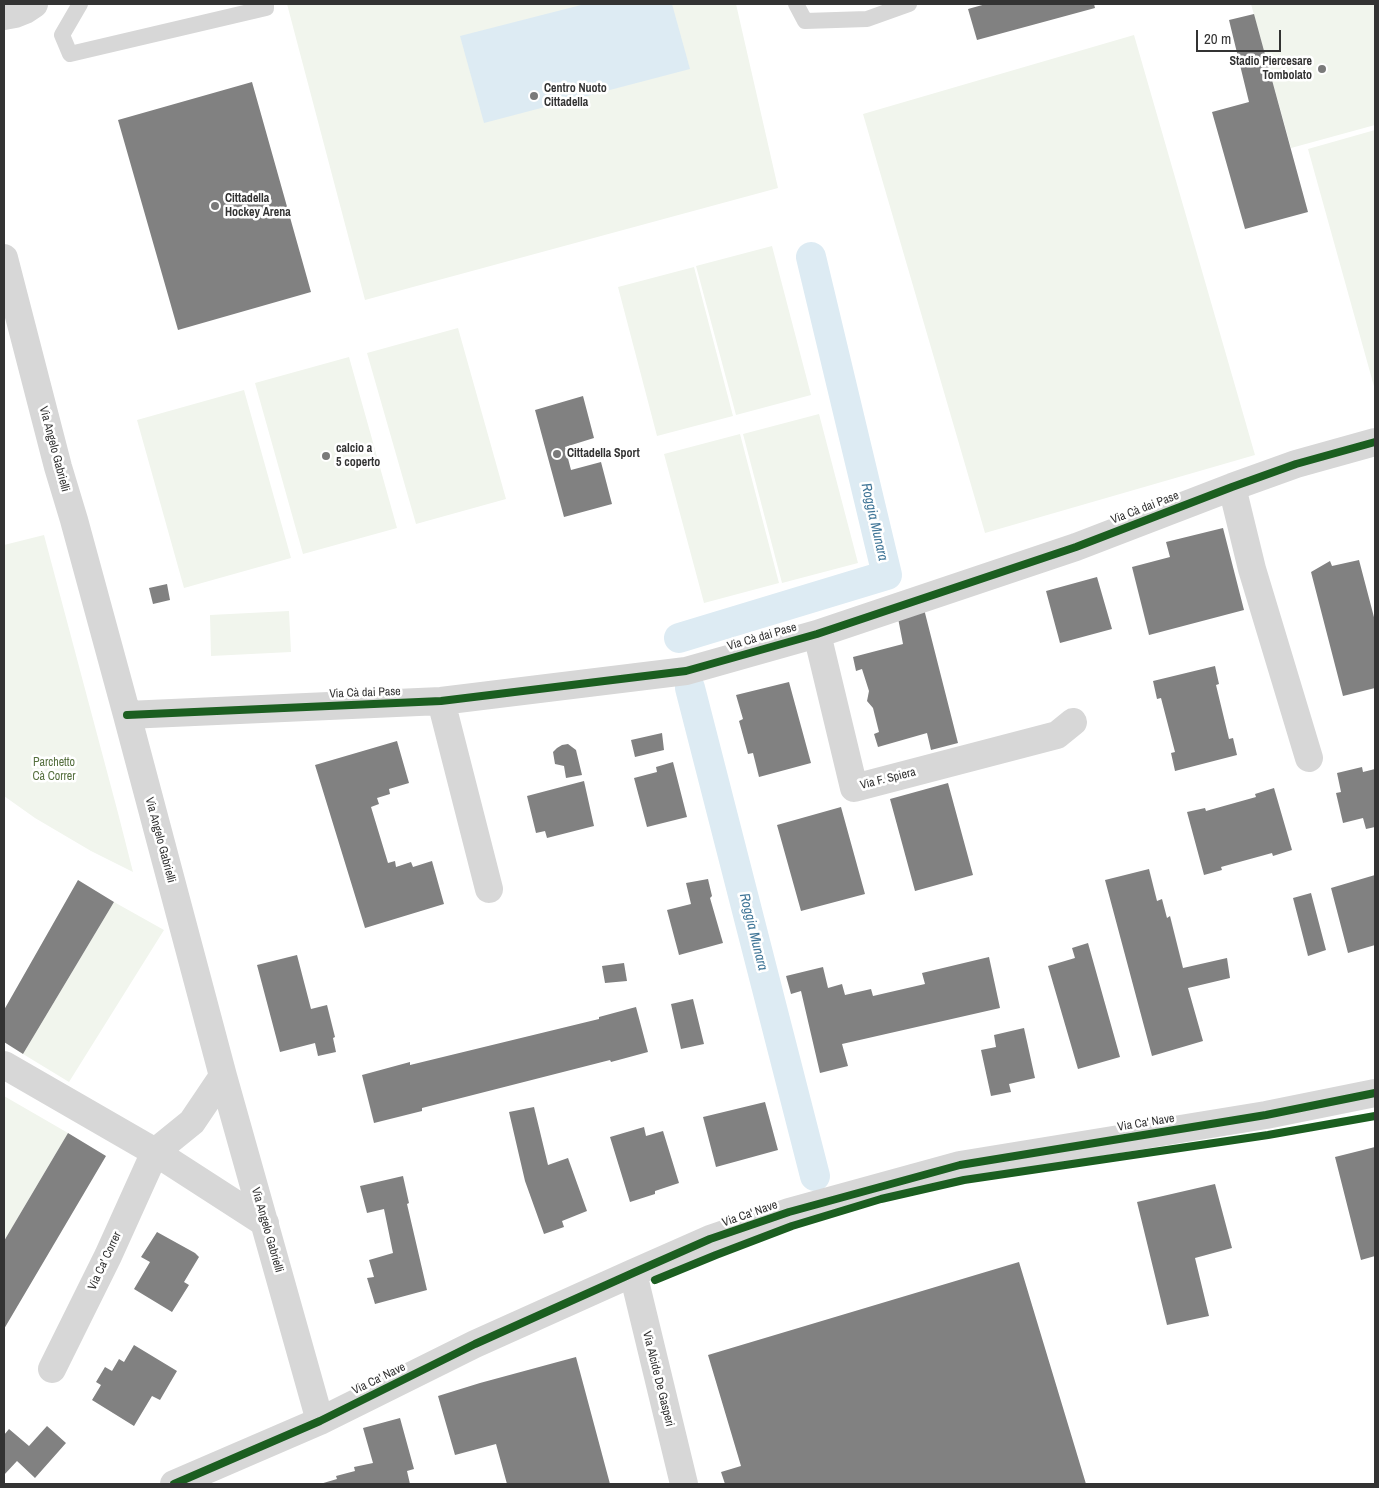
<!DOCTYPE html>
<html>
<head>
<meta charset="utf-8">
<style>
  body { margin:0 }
  #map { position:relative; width:1379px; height:1488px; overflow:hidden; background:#fff; font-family:"Archivo Narrow",sans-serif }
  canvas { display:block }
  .frame { position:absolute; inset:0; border:5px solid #333; pointer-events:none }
  .scale { position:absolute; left:1196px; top:30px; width:85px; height:22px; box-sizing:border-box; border:2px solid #333; border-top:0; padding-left:6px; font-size:15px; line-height:18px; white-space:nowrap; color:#333; -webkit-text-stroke:4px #fff; paint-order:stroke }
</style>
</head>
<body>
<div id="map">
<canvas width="1379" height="1488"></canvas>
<div class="frame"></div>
<div class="scale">20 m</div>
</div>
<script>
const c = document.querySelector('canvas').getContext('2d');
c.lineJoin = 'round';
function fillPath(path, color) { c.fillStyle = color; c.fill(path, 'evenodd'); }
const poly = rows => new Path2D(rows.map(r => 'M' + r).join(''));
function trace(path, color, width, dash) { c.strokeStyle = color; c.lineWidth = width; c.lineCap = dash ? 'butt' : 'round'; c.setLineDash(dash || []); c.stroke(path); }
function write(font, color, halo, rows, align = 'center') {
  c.font = font + ' "Archivo Narrow",sans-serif'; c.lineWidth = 5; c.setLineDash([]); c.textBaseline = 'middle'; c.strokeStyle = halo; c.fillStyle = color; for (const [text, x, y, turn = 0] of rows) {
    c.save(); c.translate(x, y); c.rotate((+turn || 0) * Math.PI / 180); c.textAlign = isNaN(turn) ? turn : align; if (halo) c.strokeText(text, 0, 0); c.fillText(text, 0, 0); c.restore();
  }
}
const green = poly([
  [287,4,736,4,778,188,365,300],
  [1251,4,1375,4,1375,125,1291,148],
  [1134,35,1255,455,985,533,863,114],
  [1375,130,1375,390,1308,149],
  [772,246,811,395,736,415,696,266],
  [694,267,733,416,657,436,618,287],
  [458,328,506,499,416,524,367,353],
  [349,357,397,528,303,554,255,383],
  [244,390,291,558,184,588,137,420],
  [819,414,858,563,782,583,743,434],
  [740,434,779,583,704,603,664,454],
  [44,535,118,813,133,872,91,851,35,818,4,796,4,545],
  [289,611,291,652,211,656,210,615],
  [114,902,164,930,69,1082,23,1054],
  [4,1096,68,1133,4,1241]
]);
const water = poly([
  [585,4,672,4,690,69,484,123,460,36]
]);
const canal = poly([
  [679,638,887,575,811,257],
  [690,688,815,1176]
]);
const building = poly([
  [986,4,1094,4,1095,8,977,40,968,9],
  [1254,14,1308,212,1245,229,1212,112,1249,102,1229,20],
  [252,82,311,292,178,330,118,120],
  [583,396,594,438,565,447,571,470,601,462,612,504,564,517,535,410],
  [1223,528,1244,610,1149,635,1132,567,1170,557,1166,542],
  [1359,560,1375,621,1375,688,1343,696,1311,572,1330,561,1332,566],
  [1097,577,1112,629,1060,643,1046,591],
  [167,584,170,600,153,604,149,588],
  [924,609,958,743,931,750,927,733,878,747,874,734,879,732,873,708,867,701,869,691,862,669,856,671,853,657,903,644,898,618],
  [1215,666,1219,684,1216,685,1229,739,1233,738,1237,755,1175,771,1171,753,1175,752,1161,698,1157,699,1153,681],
  [789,682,811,763,759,777,753,753,748,754,739,721,743,719,736,695],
  [662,733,664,750,635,757,631,740],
  [397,741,409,783,389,789,390,794,377,798,379,804,371,807,388,863,395,861,396,867,411,862,413,867,432,861,444,904,365,928,315,765],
  [568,744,576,750,582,775,566,778,564,766,555,764,553,752,557,748,562,745],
  [673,762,687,817,647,827,634,778,657,772,656,767],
  [1362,767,1363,772,1375,769,1375,827,1366,829,1363,818,1343,823,1336,793,1341,792,1337,773],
  [584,781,594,826,547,838,545,831,536,833,527,796],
  [948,783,973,875,915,891,890,799],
  [1274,788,1292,850,1273,856,1272,853,1221,867,1222,870,1204,875,1187,812,1205,808,1206,811,1256,797,1255,794],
  [841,807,865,894,801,911,777,825],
  [1149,869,1157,901,1162,899,1167,918,1170,916,1183,968,1227,958,1230,978,1188,988,1203,1041,1152,1056,1105,880],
  [1375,875,1375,945,1348,953,1331,888],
  [708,879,712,896,710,898,723,943,679,955,667,910,691,904,686,883],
  [78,880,114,902,23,1054,4,1042,4,1010],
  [1311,893,1326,950,1308,956,1293,898],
  [1088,943,1120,1057,1078,1069,1048,966,1075,958,1072,948],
  [297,955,311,1009,327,1005,335,1037,333,1038,336,1052,318,1056,315,1043,280,1052,257,965],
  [989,957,1000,1008,842,1044,848,1066,820,1073,801,991,791,994,786,976,823,967,828,988,842,984,845,995,871,989,873,996,925,984,922,973],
  [624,963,627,981,605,983,602,966],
  [693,999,704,1044,681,1049,671,1004],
  [636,1007,648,1052,611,1062,610,1060,422,1108,422,1111,374,1123,362,1075,410,1062,410,1065,599,1019,599,1017],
  [1024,1028,1035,1078,1009,1084,1011,1092,991,1096,981,1050,996,1047,994,1035],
  [765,1102,778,1150,716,1167,703,1117],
  [534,1107,548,1165,568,1158,587,1211,562,1221,564,1227,544,1234,525,1181,509,1112],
  [644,1127,646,1136,663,1131,679,1183,655,1191,655,1194,630,1202,610,1137],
  [68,1133,106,1156,4,1329,4,1241],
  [1375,1147,1375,1256,1361,1260,1335,1157],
  [403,1176,409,1203,407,1204,427,1290,375,1304,367,1278,374,1277,369,1260,393,1253,384,1209,367,1213,360,1186],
  [1215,1184,1232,1248,1195,1258,1209,1316,1167,1325,1137,1202],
  [157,1232,195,1253,199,1257,184,1282,189,1285,172,1312,134,1289,150,1262,141,1257],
  [1019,1262,1086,1484,725,1484,721,1472,741,1466,708,1355],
  [134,1345,177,1371,160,1400,152,1396,134,1426,92,1400,101,1385,96,1382,105,1367,112,1371,119,1359,124,1362],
  [576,1357,610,1484,507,1484,496,1444,455,1455,438,1396,480,1383],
  [400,1418,414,1469,407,1471,410,1484,320,1484,337,1479,336,1476,355,1471,354,1467,373,1463,363,1428],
  [47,1426,66,1443,35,1478,17,1461,4,1475,4,1435,9,1429,29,1446]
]);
const service = poly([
  [80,4,62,35,70,54,266,8,266,4],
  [796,4,805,21,867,19,909,4]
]);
const minor = poly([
  [4,16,15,14,25,10,34,4],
  [4,258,58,467,74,520,127,715,223,1076,320,1421],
  [1232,487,1252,569,1309,758],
  [817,634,854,788,1057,735,1073,722],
  [441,701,489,889],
  [127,715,441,701,686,671,817,634,1076,547,1232,487,1296,464,1375,442],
  [4,1065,155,1152,265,1223],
  [633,1273,684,1484],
  [52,1369,108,1256,155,1152,192,1122,223,1076],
  [174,1484,320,1421,475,1344,633,1273,710,1239,789,1212,960,1165,1266,1115,1375,1093]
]);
const cycleway = poly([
  [127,715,441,701,686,671,817,634,1076,547,1232,487,1296,464,1375,442],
  [655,1280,716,1255,792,1226,881,1199,964,1180,1268,1135,1375,1116],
  [174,1484,320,1421,475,1344,633,1273,710,1239,789,1212,960,1165,1266,1115,1375,1093]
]);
const markers = [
  [1322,69,5,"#7a7a7a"],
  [534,96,5,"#7a7a7a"],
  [215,206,5,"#7a7a7a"],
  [557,454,5,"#7a7a7a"],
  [326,456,5,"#7a7a7a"]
];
const poiNames = [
  ["Stadio Piercesare",1312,62,"right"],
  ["Tombolato",1312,76,"right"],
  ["Centro Nuoto",544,89],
  ["Cittadella",544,103],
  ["Cittadella",225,199],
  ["Hockey Arena",225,213],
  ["calcio a",336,449],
  ["5 coperto",336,463],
  ["Cittadella Sport",567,454]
];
const streetNames = [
  ["Via Angelo Gabrielli",54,449,75],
  ["Via Cà dai Pase",1145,508,-21],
  ["Via Cà dai Pase",762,637,-16],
  ["Via Cà dai Pase",365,693,-2],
  ["Via F. Spiera",888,779,-14],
  ["Via Angelo Gabrielli",160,840,75],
  ["Via Ca' Nave",1146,1123,-9],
  ["Via Ca' Nave",750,1214,-19],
  ["Via Angelo Gabrielli",267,1230,74],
  ["Via Ca' Correr",105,1261,-65],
  ["Via Ca' Nave",379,1379,-26],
  ["Via Alcide De Gasperi",658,1379,76]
];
const parkNames = [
  ["Parchetto",54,763],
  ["Cà Correr",54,777]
];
const waterNames = [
  ["Roggia Munara",874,522,77],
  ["Roggia Munara",753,932,76]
];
fillPath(green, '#f1f5ed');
fillPath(water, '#ddebf3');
trace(canal, '#ddebf3', 30);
fillPath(building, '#818181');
trace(service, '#d7d7d7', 16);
trace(minor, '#d7d7d7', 28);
trace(cycleway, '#1b5e20', 8);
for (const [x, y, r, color] of markers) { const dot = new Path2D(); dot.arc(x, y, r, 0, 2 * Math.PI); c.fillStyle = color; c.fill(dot); trace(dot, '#fff', 2); }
write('bold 12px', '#333', '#fff', poiNames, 'left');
write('12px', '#333', '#fff', streetNames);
write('12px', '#56703f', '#fff', parkNames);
write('italic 14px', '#3f7597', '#fff', waterNames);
</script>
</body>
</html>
